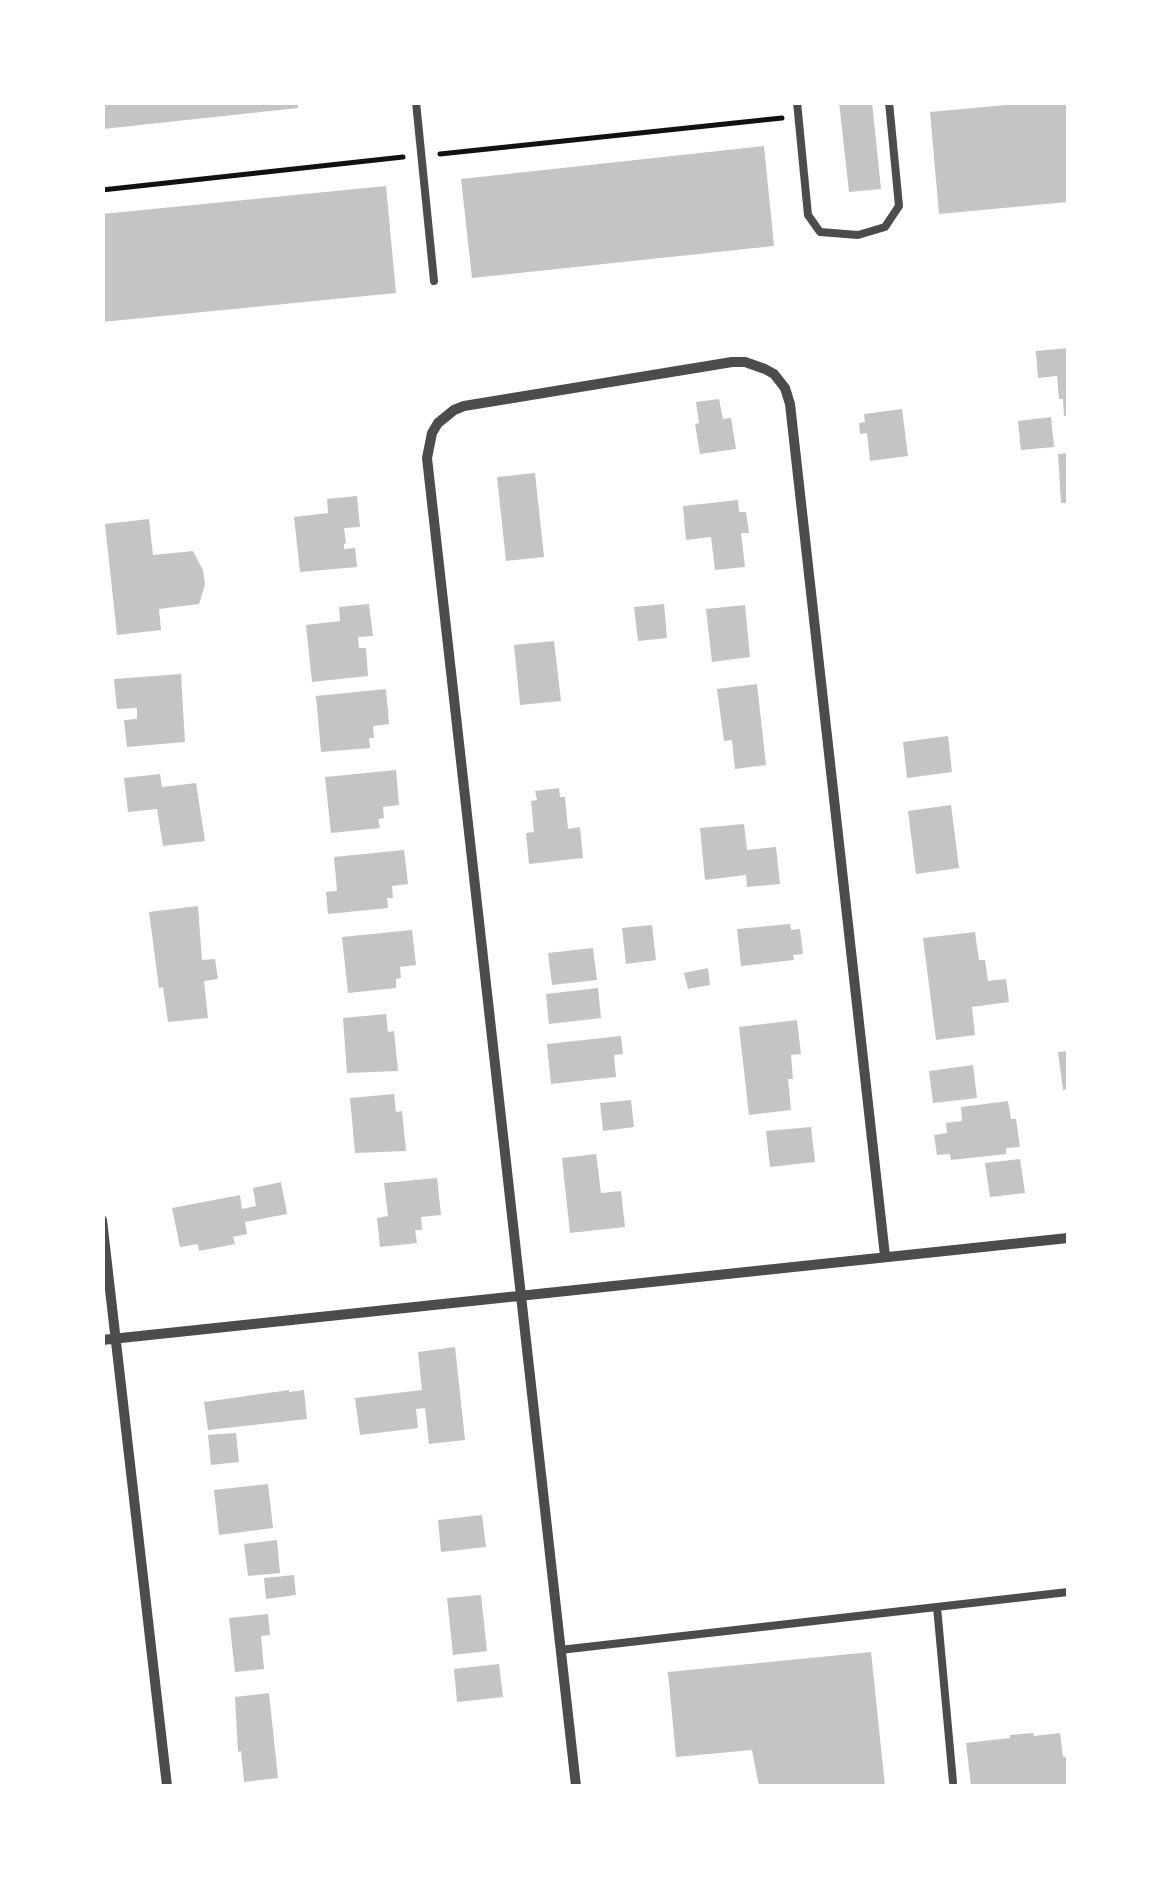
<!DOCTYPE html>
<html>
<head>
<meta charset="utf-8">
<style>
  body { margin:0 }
  #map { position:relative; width:1171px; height:1889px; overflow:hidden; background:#fff; font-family:Lora,serif }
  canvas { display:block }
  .frame { position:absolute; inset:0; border:105px solid #fff; pointer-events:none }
</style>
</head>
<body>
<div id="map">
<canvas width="1171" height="1889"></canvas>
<div class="frame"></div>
</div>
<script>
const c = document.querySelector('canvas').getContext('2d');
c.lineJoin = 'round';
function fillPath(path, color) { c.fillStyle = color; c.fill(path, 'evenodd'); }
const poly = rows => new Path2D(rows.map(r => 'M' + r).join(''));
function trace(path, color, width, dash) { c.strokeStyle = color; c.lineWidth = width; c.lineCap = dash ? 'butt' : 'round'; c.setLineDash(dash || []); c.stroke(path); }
const building = poly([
  [102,102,298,102,298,108,103,129],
  [839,102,872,102,881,189,849,192],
  [1039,102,1068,102,1068,202,939,214,930,112],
  [764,146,774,246,472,278,461,179],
  [386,186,396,293,102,322,102,214],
  [1068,348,1068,415,1064,416,1063,399,1059,399,1057,376,1038,378,1036,351],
  [719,399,723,419,731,418,736,449,700,454,695,424,699,423,696,402],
  [902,409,908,456,870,461,867,433,860,434,859,423,865,422,864,414],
  [1051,417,1054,447,1021,450,1018,421],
  [1068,453,1068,503,1061,503,1058,454],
  [535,473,544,557,506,561,497,477],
  [357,496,360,527,344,528,346,543,344,544,344,549,355,548,357,567,300,572,294,517,328,513,327,499],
  [738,500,739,512,746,512,749,533,741,533,745,567,715,570,711,537,686,540,683,506],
  [149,519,153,555,193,551,203,570,205,584,199,604,159,609,161,630,117,635,105,524],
  [369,604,373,636,358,637,359,648,366,648,368,676,312,682,306,625,340,621,339,607],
  [664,604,667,638,638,641,634,607],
  [745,605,750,657,712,662,706,609],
  [554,641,561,701,520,705,514,645],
  [181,674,185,742,127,747,124,720,137,719,137,708,117,709,114,679],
  [757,684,766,765,735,769,732,740,724,741,717,689],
  [386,689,389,724,373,726,374,738,369,738,370,748,321,752,316,696],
  [948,736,952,772,907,778,903,742],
  [396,770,399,805,383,807,384,818,378,819,380,828,331,833,325,777],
  [160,774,162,787,196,783,205,841,163,846,157,809,128,812,124,778],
  [559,788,560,797,565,797,568,829,580,827,583,858,529,864,526,833,534,832,531,801,537,800,535,791],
  [951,805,959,868,916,874,908,811],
  [744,824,747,850,776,847,780,884,747,887,746,875,705,880,700,828],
  [404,850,408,884,392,886,393,898,387,898,388,908,328,914,326,892,337,891,334,857],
  [198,906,202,960,215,959,218,979,204,981,208,1018,168,1022,163,987,159,988,149,912],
  [790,924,791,930,800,929,803,954,793,955,794,960,741,966,737,929],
  [652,925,656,960,626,964,622,928],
  [412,930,416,965,400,967,401,978,396,979,396,988,348,993,342,937],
  [975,932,979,960,985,960,988,981,1006,979,1009,1002,972,1007,975,1035,936,1040,923,938],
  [593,948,597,980,552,985,548,953],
  [708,968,710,985,688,989,684,973],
  [598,988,601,1018,549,1024,546,994],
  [386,1014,388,1032,394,1031,398,1071,347,1073,343,1018],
  [797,1020,801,1054,791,1055,793,1079,788,1079,791,1110,749,1115,739,1027],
  [621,1036,623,1054,614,1055,616,1077,551,1084,547,1044],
  [1068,1051,1068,1089,1063,1090,1058,1052],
  [973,1065,977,1098,933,1103,929,1071],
  [394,1094,396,1112,402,1111,406,1151,355,1153,350,1098],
  [631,1100,634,1127,603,1131,600,1103],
  [1008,1101,1011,1119,1016,1119,1020,1147,1006,1148,1006,1154,951,1160,950,1154,937,1155,934,1135,947,1133,946,1123,962,1121,961,1107],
  [811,1127,815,1162,770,1167,766,1131],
  [596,1154,601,1193,621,1191,625,1227,570,1233,562,1158],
  [1020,1159,1025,1193,990,1197,985,1163],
  [437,1178,441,1215,421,1217,422,1230,415,1230,417,1243,380,1247,377,1218,388,1216,384,1183],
  [281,1182,287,1214,245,1222,247,1234,233,1237,235,1244,199,1251,198,1244,180,1247,172,1208,240,1195,242,1209,256,1206,253,1188],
  [455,1347,465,1440,429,1444,425,1408,416,1409,418,1428,360,1435,355,1398,422,1390,418,1352],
  [289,1390,289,1392,304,1390,307,1419,208,1430,204,1402],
  [236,1433,239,1462,211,1465,208,1435],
  [268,1484,273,1528,219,1535,214,1490],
  [482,1515,486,1547,441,1552,438,1520],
  [277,1540,280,1573,248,1576,244,1544],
  [294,1575,296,1595,266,1599,264,1578],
  [481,1595,487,1651,453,1655,447,1598],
  [268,1614,270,1635,261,1636,264,1669,235,1672,229,1618],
  [871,1652,885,1786,759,1786,752,1750,676,1757,668,1672],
  [499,1664,503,1697,457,1702,454,1669],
  [269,1693,278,1778,244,1782,241,1751,238,1752,235,1697],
  [1033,1733,1034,1736,1060,1733,1063,1757,1068,1757,1068,1786,971,1786,966,1743,1010,1738,1010,1735]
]);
const path = poly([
  [440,154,782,118],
  [102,190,403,157]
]);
const service = poly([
  [416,102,434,281],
  [797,102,808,215,820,232,858,235,885,227,899,206,889,102],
  [937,1607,953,1782],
  [560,1650,1068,1592]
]);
const minor = poly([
  [102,1220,167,1786],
  [102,1340,1068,1238],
  [576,1786,427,458,432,433,438,423,454,410,464,406,732,362,745,362,765,369,774,374,785,388,790,404,885,1256]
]);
fillPath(building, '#c4c4c4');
trace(path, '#111', 5);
trace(service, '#4c4c4c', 8);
trace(minor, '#4c4c4c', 10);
</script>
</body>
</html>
